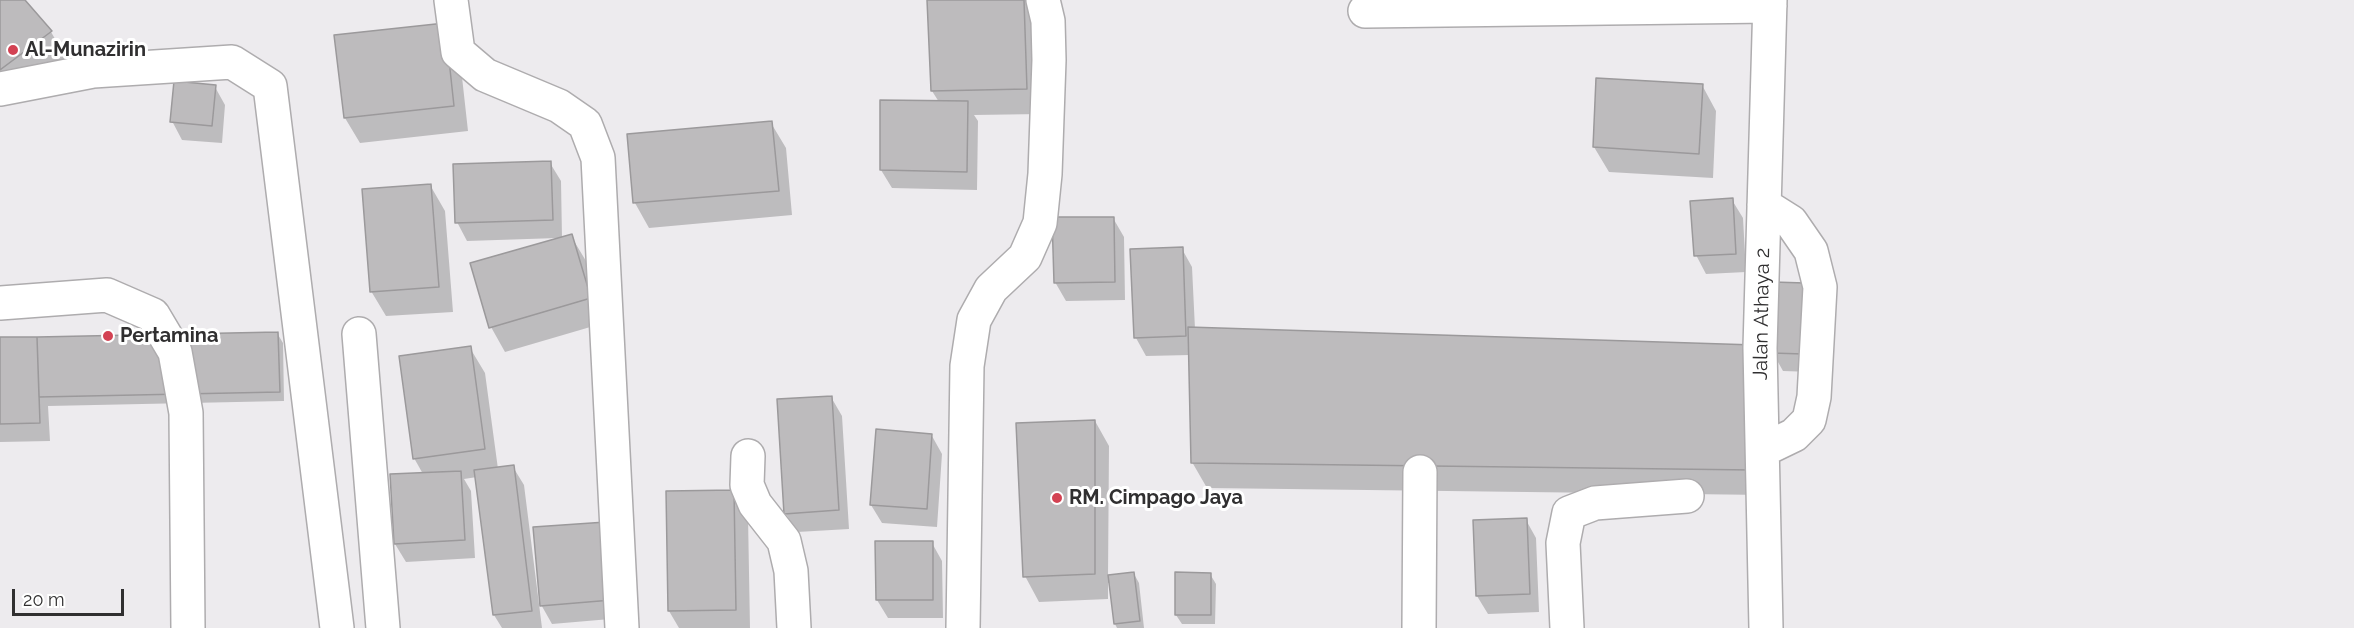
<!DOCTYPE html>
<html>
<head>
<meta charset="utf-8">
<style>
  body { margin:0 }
  #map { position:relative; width:2354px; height:628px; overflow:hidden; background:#edebee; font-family:Raleway,sans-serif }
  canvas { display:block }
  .scale { position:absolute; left:12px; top:589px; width:112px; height:27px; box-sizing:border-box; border:3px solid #302f30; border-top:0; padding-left:8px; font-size:18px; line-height:21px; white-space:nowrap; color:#302f30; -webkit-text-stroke:4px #fff; paint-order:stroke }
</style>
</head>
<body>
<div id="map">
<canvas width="2354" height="628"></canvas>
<div class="scale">20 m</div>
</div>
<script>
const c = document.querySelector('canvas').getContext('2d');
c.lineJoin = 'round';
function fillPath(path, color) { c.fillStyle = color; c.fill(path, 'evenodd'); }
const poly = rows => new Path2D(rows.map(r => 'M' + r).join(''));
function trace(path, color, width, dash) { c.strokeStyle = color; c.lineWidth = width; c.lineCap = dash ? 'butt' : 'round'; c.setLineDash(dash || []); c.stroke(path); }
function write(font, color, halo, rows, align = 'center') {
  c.font = font + ' Raleway,sans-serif'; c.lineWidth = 6; c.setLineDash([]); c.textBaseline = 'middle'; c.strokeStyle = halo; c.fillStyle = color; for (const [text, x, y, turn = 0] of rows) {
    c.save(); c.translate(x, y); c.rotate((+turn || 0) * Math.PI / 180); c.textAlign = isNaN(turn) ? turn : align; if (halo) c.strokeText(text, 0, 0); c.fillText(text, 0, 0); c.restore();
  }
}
const shadow = poly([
  [0,0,23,0,51,32,68,61,0,90],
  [929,0,1029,0,1037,15,1041,114,974,115,978,121,977,190,892,188,881,170,939,102,932,91],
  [459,50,468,131,360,143,345,118],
  [1702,85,1716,111,1713,178,1609,172,1594,147],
  [215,87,225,105,222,143,182,140,172,121],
  [771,123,786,148,792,215,649,228,635,203],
  [550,163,561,181,562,238,571,236,586,261,604,323,505,352,491,327,558,238,467,241,457,222],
  [430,185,445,211,453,312,386,316,371,291],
  [1732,200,1743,218,1746,272,1706,274,1696,255],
  [1113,218,1124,237,1125,300,1066,301,1055,282],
  [1182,249,1192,267,1195,329,1754,347,1766,495,1207,488,1192,462,1190,355,1146,356,1136,338,1132,250],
  [1774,284,1813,372,1783,371,1773,353],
  [277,333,283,343,284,401,48,406,50,441,0,442,0,339],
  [470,348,485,373,498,469,513,467,524,485,542,628,502,628,494,615,477,477,464,479,471,491,475,558,406,562,395,544,423,474,414,458],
  [831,397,842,416,849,529,797,532,786,514],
  [1095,421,1109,446,1108,577,1134,574,1139,583,1144,628,1117,628,1115,624,1111,583,1108,583,1108,599,1039,602,1025,576],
  [932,436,942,454,937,527,882,523,871,505],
  [733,491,748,516,750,628,679,628,669,611],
  [1526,520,1536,538,1539,612,1488,614,1477,596],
  [616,542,622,618,552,624,539,601],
  [932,543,942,561,943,618,888,618,877,600],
  [1210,574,1216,584,1215,624,1182,624,1176,615]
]);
const building = poly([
  [0,0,25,0,52,31,0,70,0,0],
  [927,0,1024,0,1027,89,931,91,927,0],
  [445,23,454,106,344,118,334,35,445,23],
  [1596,78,1703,84,1699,154,1593,147,1596,78],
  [174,81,216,85,212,126,170,122,174,81],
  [880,100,968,101,967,172,880,170,880,100],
  [772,121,779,191,633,203,627,134,772,121],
  [551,161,553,220,455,223,453,164,551,161],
  [431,184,439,287,370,292,362,189,431,184],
  [1733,198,1736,254,1694,256,1690,201,1733,198],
  [1052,217,1114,217,1115,282,1054,283,1052,217],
  [572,234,591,298,489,328,470,263,572,234],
  [1183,247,1186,336,1134,338,1130,249,1183,247],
  [1773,282,1805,283,1803,354,1771,353,1773,282],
  [1188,327,1755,345,1752,470,1191,463,1188,327],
  [278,332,280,392,39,397,37,337,278,332],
  [0,337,37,337,40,423,0,424,0,337],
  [471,346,485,449,413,459,399,356,471,346],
  [832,396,839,510,784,514,777,399,832,396],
  [1095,420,1095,574,1023,577,1016,423,1095,420],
  [876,429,932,434,927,509,870,505,876,429],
  [514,465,532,611,493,615,474,470,514,465],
  [461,471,465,540,394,544,390,474,461,471],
  [734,490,736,610,668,611,666,491,734,490],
  [1527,518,1530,594,1476,596,1473,520,1527,518],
  [606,522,612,600,540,606,533,527,606,522],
  [875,541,933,541,933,600,876,600,875,541],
  [1134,572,1140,621,1114,624,1108,575,1134,572],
  [1175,572,1211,573,1211,615,1175,615,1175,572]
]);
const minor = poly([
  [451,0,458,52,485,75,559,106,585,124,598,158,622,628],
  [1365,11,1770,6],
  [0,89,93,71,232,62,270,86,337,628],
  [0,303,107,295,153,315,175,352,186,413,188,628],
  [359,334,383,628],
  [1763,450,1794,435,1809,420,1814,397,1820,287,1811,251,1791,222,1764,205],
  [748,456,747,485,755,504,784,541,791,571,794,628],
  [963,628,967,366,974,320,991,289,1025,257,1040,223,1045,174,1049,60,1048,21,1043,0],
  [1419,628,1420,472],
  [1567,628,1563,543,1569,513,1595,503,1687,496],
  [1766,628,1760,348,1770,0]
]);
const markers = [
  [13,50,6,"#d34253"],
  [108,336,6,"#d34253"],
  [1057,498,6,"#d34253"]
];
const poiNames = [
  ["Al-Munazirin",25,50],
  ["Pertamina",120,336],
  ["RM. Cimpago Jaya",1069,498]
];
const streetNames = [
  ["Jalan Athaya 2",1762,314,-89]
];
fillPath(shadow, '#0003');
fillPath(building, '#bdbbbd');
trace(building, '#9b999b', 1.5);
trace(minor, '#aeacae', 36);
trace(minor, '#fff', 33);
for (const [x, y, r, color] of markers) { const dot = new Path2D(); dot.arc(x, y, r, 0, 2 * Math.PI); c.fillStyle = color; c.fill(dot); trace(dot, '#fff', 2); }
write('bold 20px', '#302f30', '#fff', poiNames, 'left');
write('20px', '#302f30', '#fff', streetNames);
</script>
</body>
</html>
